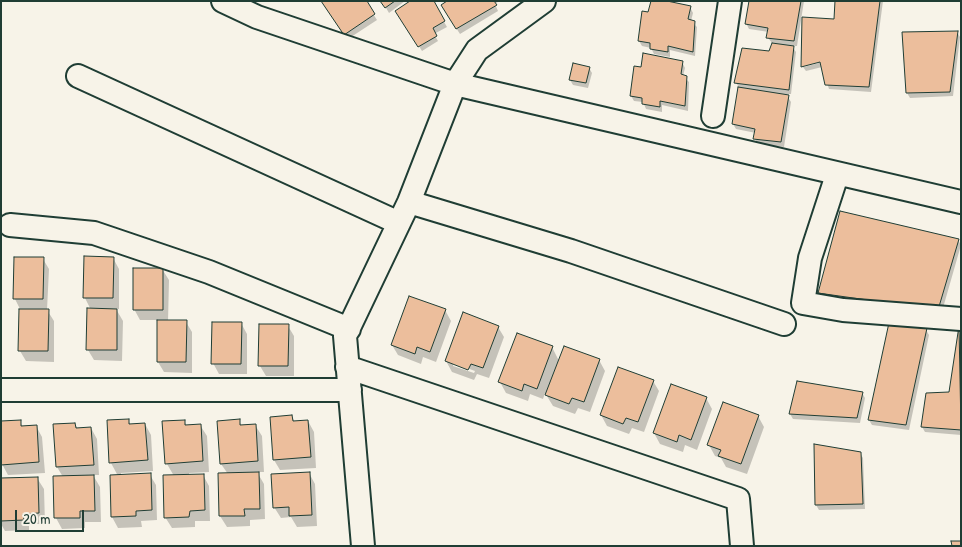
<!DOCTYPE html>
<html>
<head>
<meta charset="utf-8">
<style>
  body { margin:0 }
  #map { position:relative; width:962px; height:547px; overflow:hidden; background:#f7f3e8; font-family:"Patrick Hand",sans-serif }
  canvas { display:block }
  .frame { position:absolute; inset:0; border:2px solid #1f3d34; pointer-events:none }
  .scale { position:absolute; left:15px; top:510px; width:69px; height:22px; box-sizing:border-box; border:2px solid #1f3d34; border-top:0; padding-left:6px; font-size:15px; line-height:18px; white-space:nowrap; color:#1f3d34; -webkit-text-stroke:4px #f7f3e8; paint-order:stroke }
</style>
</head>
<body>
<div id="map">
<canvas width="962" height="547"></canvas>
<div class="frame"></div>
<div class="scale">20 m</div>
</div>
<script>
const c = document.querySelector('canvas').getContext('2d');
c.lineJoin = 'round';
function fillPath(path, color) { c.fillStyle = color; c.fill(path, 'evenodd'); }
const poly = rows => new Path2D(rows.map(r => 'M' + r).join(''));
function trace(path, color, width, dash) { c.strokeStyle = color; c.lineWidth = width; c.lineCap = dash ? 'butt' : 'round'; c.setLineDash(dash || []); c.stroke(path); }
const shadow = poly([
  [322,1,365,1,377,20,348,39],
  [382,1,405,1,389,13],
  [432,1,447,27,434,34,438,41,422,51,397,11],
  [449,1,499,1,495,4,498,11,460,34,442,6],
  [750,1,804,1,797,46,792,46,796,52,791,94,786,94,791,102,784,147,758,144,755,139,756,133,736,129,733,124,739,88,736,82,770,53,773,44,768,38,769,32,749,29,746,23],
  [836,1,883,1,871,92,829,89,822,67,806,71,803,67,804,19,835,20],
  [825,59,826,61,804,67,804,65],
  [690,7,693,13,691,21,697,27,695,56,670,50,670,57,654,54,651,48,642,46,639,41,649,14],
  [957,32,960,37,953,96,910,98,907,93,904,33],
  [682,62,685,68,683,76,689,82,688,111,662,105,662,112,646,109,643,102,634,101,631,96],
  [589,68,592,73,588,88,573,85,570,80],
  [958,240,961,245,941,315,822,298,819,292],
  [113,258,119,269,119,309,116,309,123,321,122,361,94,360,88,350,91,310,85,298],
  [43,259,49,269,47,310,54,321,54,362,26,361,20,351,21,311,15,299],
  [162,269,169,280,168,322,186,322,192,332,192,373,164,372,158,362,159,320,140,320,134,309],
  [445,310,451,321,436,362,423,357,421,364,398,355,392,345],
  [891,320,926,330,929,335,909,430,872,425,869,420],
  [241,323,247,334,247,374,219,374,213,363],
  [288,326,294,336,294,376,266,376,260,366],
  [498,327,504,337,489,378,477,374,474,380,452,372,446,361],
  [453,363,475,371,474,373,453,366],
  [961,327,961,435,925,432,922,427,950,393],
  [552,347,559,361,599,360,605,371,590,412,578,408,575,414,553,406,545,393,543,399,530,394,528,401,506,393,500,382],
  [653,381,659,391,644,432,632,428,629,434,607,426,601,415],
  [862,393,865,398,860,423,793,419,790,414],
  [706,398,712,409,697,450,685,445,683,452,660,444,654,433],
  [758,416,764,427,747,474,726,467,721,458,715,456,709,445],
  [292,417,295,422,308,421,314,432,316,468,280,470,274,460],
  [128,420,131,425,145,424,151,435,153,471,121,473,121,475,150,475,156,485,157,520,141,521,142,527,118,528,112,517,111,476,118,476,111,463],
  [184,421,187,426,200,425,207,436,209,472,189,473,189,475,203,475,209,486,210,521,195,521,195,527,172,528,165,517,174,476,167,464],
  [239,421,242,426,255,425,262,436,264,472,257,472,264,484,265,519,250,520,250,526,227,527,220,516,228,474,221,464],
  [20,422,23,427,36,426,42,437,45,473,8,475,2,464],
  [75,424,78,429,91,428,97,439,99,475,93,475,100,487,101,522,85,522,85,528,62,529,56,518,63,477,57,467],
  [860,453,863,458,865,509,819,510,816,505],
  [309,473,315,484,317,526,297,527,291,517,281,518,274,507],
  [37,478,44,489,45,524,29,524,29,530,5,531,1,524,1,479]
]);
const building = poly([
  [321,1,367,1,375,14,344,35,321,1],
  [380,1,395,1,385,8,380,1],
  [410,1,434,1,445,21,433,28,437,36,418,47,395,11,410,1],
  [447,1,494,1,497,5,456,29,441,5,447,1],
  [651,1,667,1,691,6,688,19,695,21,693,52,668,46,668,52,650,49,650,43,638,41,642,11,648,12,651,1],
  [749,1,801,1,794,41,766,38,768,28,745,24,749,1],
  [835,1,880,1,869,87,825,85,820,62,801,67,802,17,834,19,835,1],
  [958,31,950,92,906,93,902,32,958,31],
  [772,43,794,46,789,90,734,83,742,48,769,51,772,43],
  [643,53,683,61,681,74,687,76,685,106,660,101,660,107,642,104,642,98,630,96,634,66,641,67,643,53],
  [573,63,590,67,586,83,569,80,573,63],
  [738,87,789,95,781,142,753,139,755,129,732,124,738,87],
  [840,211,959,239,938,310,818,293,840,211],
  [84,256,114,257,113,298,83,298,84,256],
  [14,257,44,257,43,299,13,299,14,257],
  [133,268,163,268,163,310,133,310,133,268],
  [409,296,446,309,430,352,417,347,415,354,391,345,409,296],
  [87,308,117,309,117,350,86,350,87,308],
  [19,309,49,309,48,351,18,351,19,309],
  [463,312,499,326,483,368,471,364,468,370,445,361,463,312],
  [890,318,927,328,906,425,868,420,890,318],
  [157,320,187,320,186,362,157,362,157,320],
  [212,322,242,322,241,364,211,364,212,322],
  [259,324,289,324,288,366,258,366,259,324],
  [959,326,961,430,921,427,926,393,949,392,959,326],
  [517,333,553,346,537,389,524,384,522,391,498,382,517,333],
  [564,346,600,359,584,402,572,398,569,404,545,395,564,346],
  [618,367,654,380,638,422,626,418,623,424,600,415,618,367],
  [797,381,863,392,857,418,789,414,797,381],
  [671,384,707,397,691,440,679,435,677,442,653,433,671,384],
  [723,402,759,415,741,464,718,456,721,450,707,445,723,402],
  [292,415,293,421,308,420,311,457,273,460,270,417,292,415],
  [129,419,129,424,145,423,148,460,109,463,107,420,129,419],
  [240,419,240,425,256,424,258,461,220,464,217,421,240,419],
  [21,420,21,426,37,425,39,462,1,465,1,421,21,420],
  [185,420,185,425,201,424,203,461,165,464,162,421,185,420],
  [75,423,76,428,91,427,94,465,56,467,53,424,75,423],
  [814,444,861,452,863,504,815,505,814,444],
  [259,472,260,509,244,509,245,516,219,516,218,473,259,472],
  [310,472,312,515,289,516,289,507,273,508,271,474,310,472],
  [151,473,152,510,136,511,136,516,111,517,110,475,151,473],
  [204,474,205,510,190,511,189,517,164,518,163,475,204,474],
  [94,475,95,511,80,511,80,518,54,518,53,476,94,475],
  [38,477,39,513,23,514,24,520,1,521,1,478,38,477],
  [951,541,961,541,961,546,952,546,951,541]
]);
const minor = poly([
  [223,1,257,17,455,84,961,202],
  [78,76,399,223],
  [713,116,730,1],
  [837,175,810,258,803,303,843,310,961,319],
  [409,202,571,251,784,324],
  [10,225,94,233,209,272,349,329],
  [347,367,738,499,742,546],
  [1,390,350,390],
  [363,546,345,336,409,202,455,84,477,50,544,1]
]);
fillPath(shadow, '#0003');
fillPath(building, '#ecbe9c');
trace(building, '#1f3d34', 1);
trace(minor, '#1f3d34', 26);
trace(minor, '#f7f3e8', 22);
</script>
</body>
</html>
